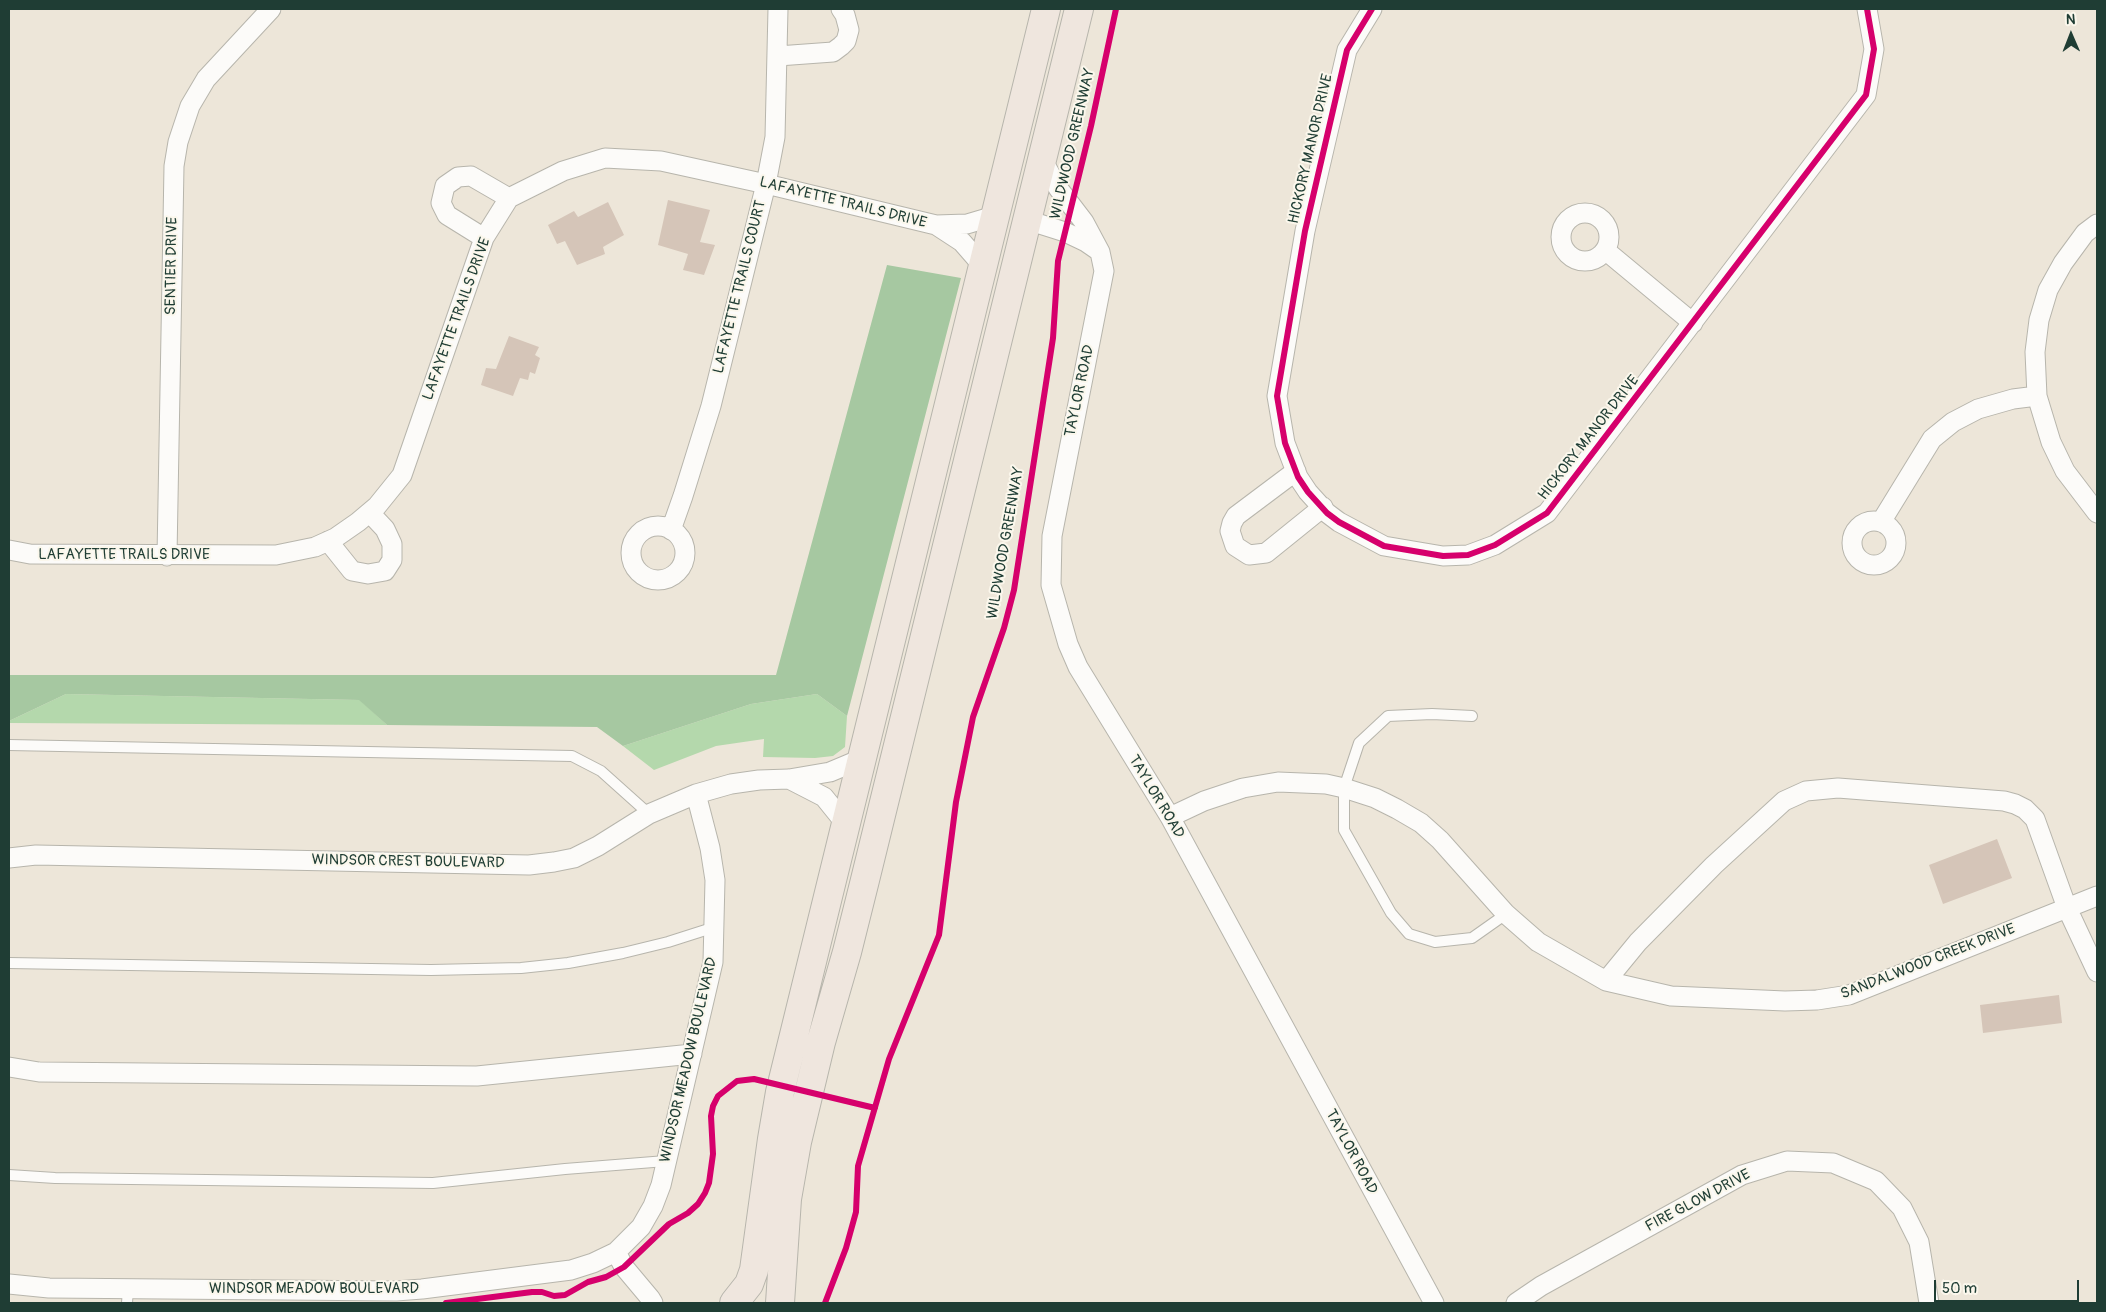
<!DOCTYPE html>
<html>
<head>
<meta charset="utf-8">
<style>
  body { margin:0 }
  #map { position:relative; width:2106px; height:1312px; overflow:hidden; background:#ede6d9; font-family:Pangolin,sans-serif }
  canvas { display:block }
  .frame { position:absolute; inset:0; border:10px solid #1f3d34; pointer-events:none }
  .north { position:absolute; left:2046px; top:10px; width:50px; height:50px; -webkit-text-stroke:4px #fbf7ec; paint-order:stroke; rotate:359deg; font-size:14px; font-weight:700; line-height:20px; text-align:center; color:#1f3d34 }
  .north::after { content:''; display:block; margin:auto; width:18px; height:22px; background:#1f3d34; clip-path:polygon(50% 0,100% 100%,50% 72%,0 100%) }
  .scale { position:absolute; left:1934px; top:1280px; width:145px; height:22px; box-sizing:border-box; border:2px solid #1f3d34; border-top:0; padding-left:6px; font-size:15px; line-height:18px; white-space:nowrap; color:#1f3d34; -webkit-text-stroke:4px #fbf7ec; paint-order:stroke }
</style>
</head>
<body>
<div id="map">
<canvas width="2106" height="1312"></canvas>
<div class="frame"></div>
<div class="north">N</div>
<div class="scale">50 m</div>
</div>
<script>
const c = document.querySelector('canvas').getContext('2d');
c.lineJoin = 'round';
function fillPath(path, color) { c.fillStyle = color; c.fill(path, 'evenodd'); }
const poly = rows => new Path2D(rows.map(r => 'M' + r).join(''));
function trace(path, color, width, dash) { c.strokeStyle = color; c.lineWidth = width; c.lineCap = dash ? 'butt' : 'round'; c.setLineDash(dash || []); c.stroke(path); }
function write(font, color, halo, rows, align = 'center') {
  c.font = font + ' Pangolin,sans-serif'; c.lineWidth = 4; c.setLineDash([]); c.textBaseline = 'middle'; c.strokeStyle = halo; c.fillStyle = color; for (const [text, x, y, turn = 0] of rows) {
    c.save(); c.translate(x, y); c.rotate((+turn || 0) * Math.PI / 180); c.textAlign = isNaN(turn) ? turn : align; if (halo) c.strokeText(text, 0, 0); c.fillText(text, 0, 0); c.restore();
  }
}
const green = poly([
  [66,694,360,700,387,725,9,723,9,721],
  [817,694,847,716,845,747,833,756,815,758,763,757,764,739,716,746,654,770,623,746,751,704]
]);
const forest = poly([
  [887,265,961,278,847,716,817,694,751,704,623,746,597,727,387,725,359,700,66,694,9,721,9,675,776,675]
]);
const building = poly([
  [668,200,710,210,700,242,715,245,704,275,683,270,688,254,658,245],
  [608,202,624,235,603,247,605,254,577,265,565,241,557,244,548,225,574,211,578,217],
  [509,336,539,347,535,355,540,358,535,374,530,372,528,380,520,378,513,396,481,385,486,368,496,369],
  [1997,839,2012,878,1943,904,1929,865],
  [2059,995,2062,1023,1983,1033,1980,1005]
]);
const lane = poly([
  [1472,716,1432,714,1388,716,1359,743,1344,788,1344,830,1391,913,1409,934,1435,942,1472,938,1506,914],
  [9,745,572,756,601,771,649,814],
  [9,963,431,970,521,968,568,963,623,953,668,942,715,927],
  [9,1175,55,1178,433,1183,565,1169,666,1161],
  [127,1303,128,1289]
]);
const street = poly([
  [1372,9,1347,50,1305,231,1277,396,1285,443,1298,477,1308,492,1327,513,1339,522,1384,546,1443,556,1468,555,1495,545,1547,513,1866,95,1874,49,1867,9],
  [778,56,833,52,841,46,846,41,849,30,845,15,841,9],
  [1042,159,1058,188,1084,222,1100,252,1104,271,1052,536,1051,585,1068,644,1078,667,1170,817,1434,1303],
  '1561 237a24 24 0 1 1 48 0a24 24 0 1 1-48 0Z',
  [1027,220,1065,232,1086,242,1099,251],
  [2097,224,2085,233,2063,263,2048,290,2039,320,2035,352,2037,396,2051,442,2065,471,2097,513],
  [936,225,962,242,982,265],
  [484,238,447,215,441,203,445,186,458,177,471,176,509,198],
  [1605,250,1693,323],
  [1296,471,1236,516,1232,523,1230,531,1235,546,1249,555,1266,553,1323,507],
  '1852 543a22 22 0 1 1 44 0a22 22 0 1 1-44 0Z',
  [1881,522,1932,439,1953,422,1978,409,2013,399,2037,396],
  '631 553a27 27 0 1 1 54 0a27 27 0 1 1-54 0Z',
  [671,530,683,496,711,406,766,184,775,137,778,9],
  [328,541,352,571,368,574,385,571,392,560,392,544,385,529,370,513],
  [9,550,30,554,276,555,315,547,335,538,358,522,377,506,402,475,484,238,509,198,563,171,605,158,661,161,766,184,936,225,967,224,994,216],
  [167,556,174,166,178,142,190,106,206,79,271,9],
  [789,779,824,797,845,823],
  [1170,817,1204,801,1243,788,1278,782,1326,784,1344,788,1375,798,1397,809,1421,823,1440,840,1506,914,1538,942,1606,981,1671,996,1785,1001,1817,1000,1849,995,2097,896],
  [9,858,36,855,529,865,554,862,574,858,598,846,649,814,696,794,731,784,759,780,789,779,830,772,861,759],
  [1606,981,1638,942,1714,865,1784,801,1806,791,1838,788,2004,801,2015,804,2025,809,2035,819,2067,908,2097,972],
  [9,1067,39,1072,477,1076,692,1054],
  [616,1252,624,1267,650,1298,653,1303],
  [9,1284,49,1288,396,1291,422,1289,571,1270,593,1263,616,1252,641,1227,653,1206,661,1185,713,962,715,880,710,848,696,794],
  [1516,1303,1541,1286,1742,1175,1787,1161,1833,1163,1876,1181,1902,1208,1919,1242,1929,1303]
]);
const primary = poly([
  [734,1303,749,1284,754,1270,772,1139,780,1092,1046,9],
  [780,1303,787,1199,797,1142,821,1042,847,952,864,884,1079,9]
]);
const cycleway = poly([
  [1372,9,1347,50,1305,231,1277,396,1285,443,1298,477,1308,492,1327,513,1339,522,1384,546,1443,556,1468,555,1495,545,1547,513,1866,95,1874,49,1867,9],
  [446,1303,532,1292,542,1292,554,1296,565,1295,588,1282,606,1277,624,1267,669,1224,688,1213,698,1204,705,1193,709,1183,713,1154,711,1116,713,1106,718,1096,737,1081,754,1079,875,1108],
  [825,1303,846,1248,856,1212,858,1166,889,1059,939,935,956,802,973,717,1004,628,1014,590,1053,338,1058,261,1091,126,1116,9]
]);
const streetNames = [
  ["WILDWOOD GREENWAY",1073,144,-77],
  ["HICKORY MANOR DRIVE",1311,149,-77],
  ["LAFAYETTE TRAILS DRIVE",843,203,14],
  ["SENTIER DRIVE",172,266,-89],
  ["LAFAYETTE TRAILS COURT",740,287,-76],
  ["LAFAYETTE TRAILS DRIVE",457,319,-70],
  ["TAYLOR ROAD",1080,391,-78],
  ["HICKORY MANOR DRIVE",1589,438,-52],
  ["WILDWOOD GREENWAY",1006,543,-80],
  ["LAFAYETTE TRAILS DRIVE",124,555],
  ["TAYLOR ROAD",1156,797,59],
  ["WINDSOR CREST BOULEVARD",408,862,1],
  ["SANDALWOOD CREEK DRIVE",1928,962,-21],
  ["WINDSOR MEADOW BOULEVARD",689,1060,-77],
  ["TAYLOR ROAD",1351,1152,62],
  ["FIRE GLOW DRIVE",1698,1201,-28],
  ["WINDSOR MEADOW BOULEVARD",314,1289]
];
fillPath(green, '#b4d8ac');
fillPath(forest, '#a6c8a1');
fillPath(building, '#d5c5b8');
trace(lane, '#b7b5ac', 12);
trace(street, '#b7b5ac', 21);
trace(primary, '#b7b5ac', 30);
trace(lane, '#fcfbf9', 10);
trace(street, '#fcfbf9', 19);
trace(primary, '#efe6de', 28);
trace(cycleway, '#d6006c', 6);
write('15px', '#1f3d34', '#fbf7ec', streetNames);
</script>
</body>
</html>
